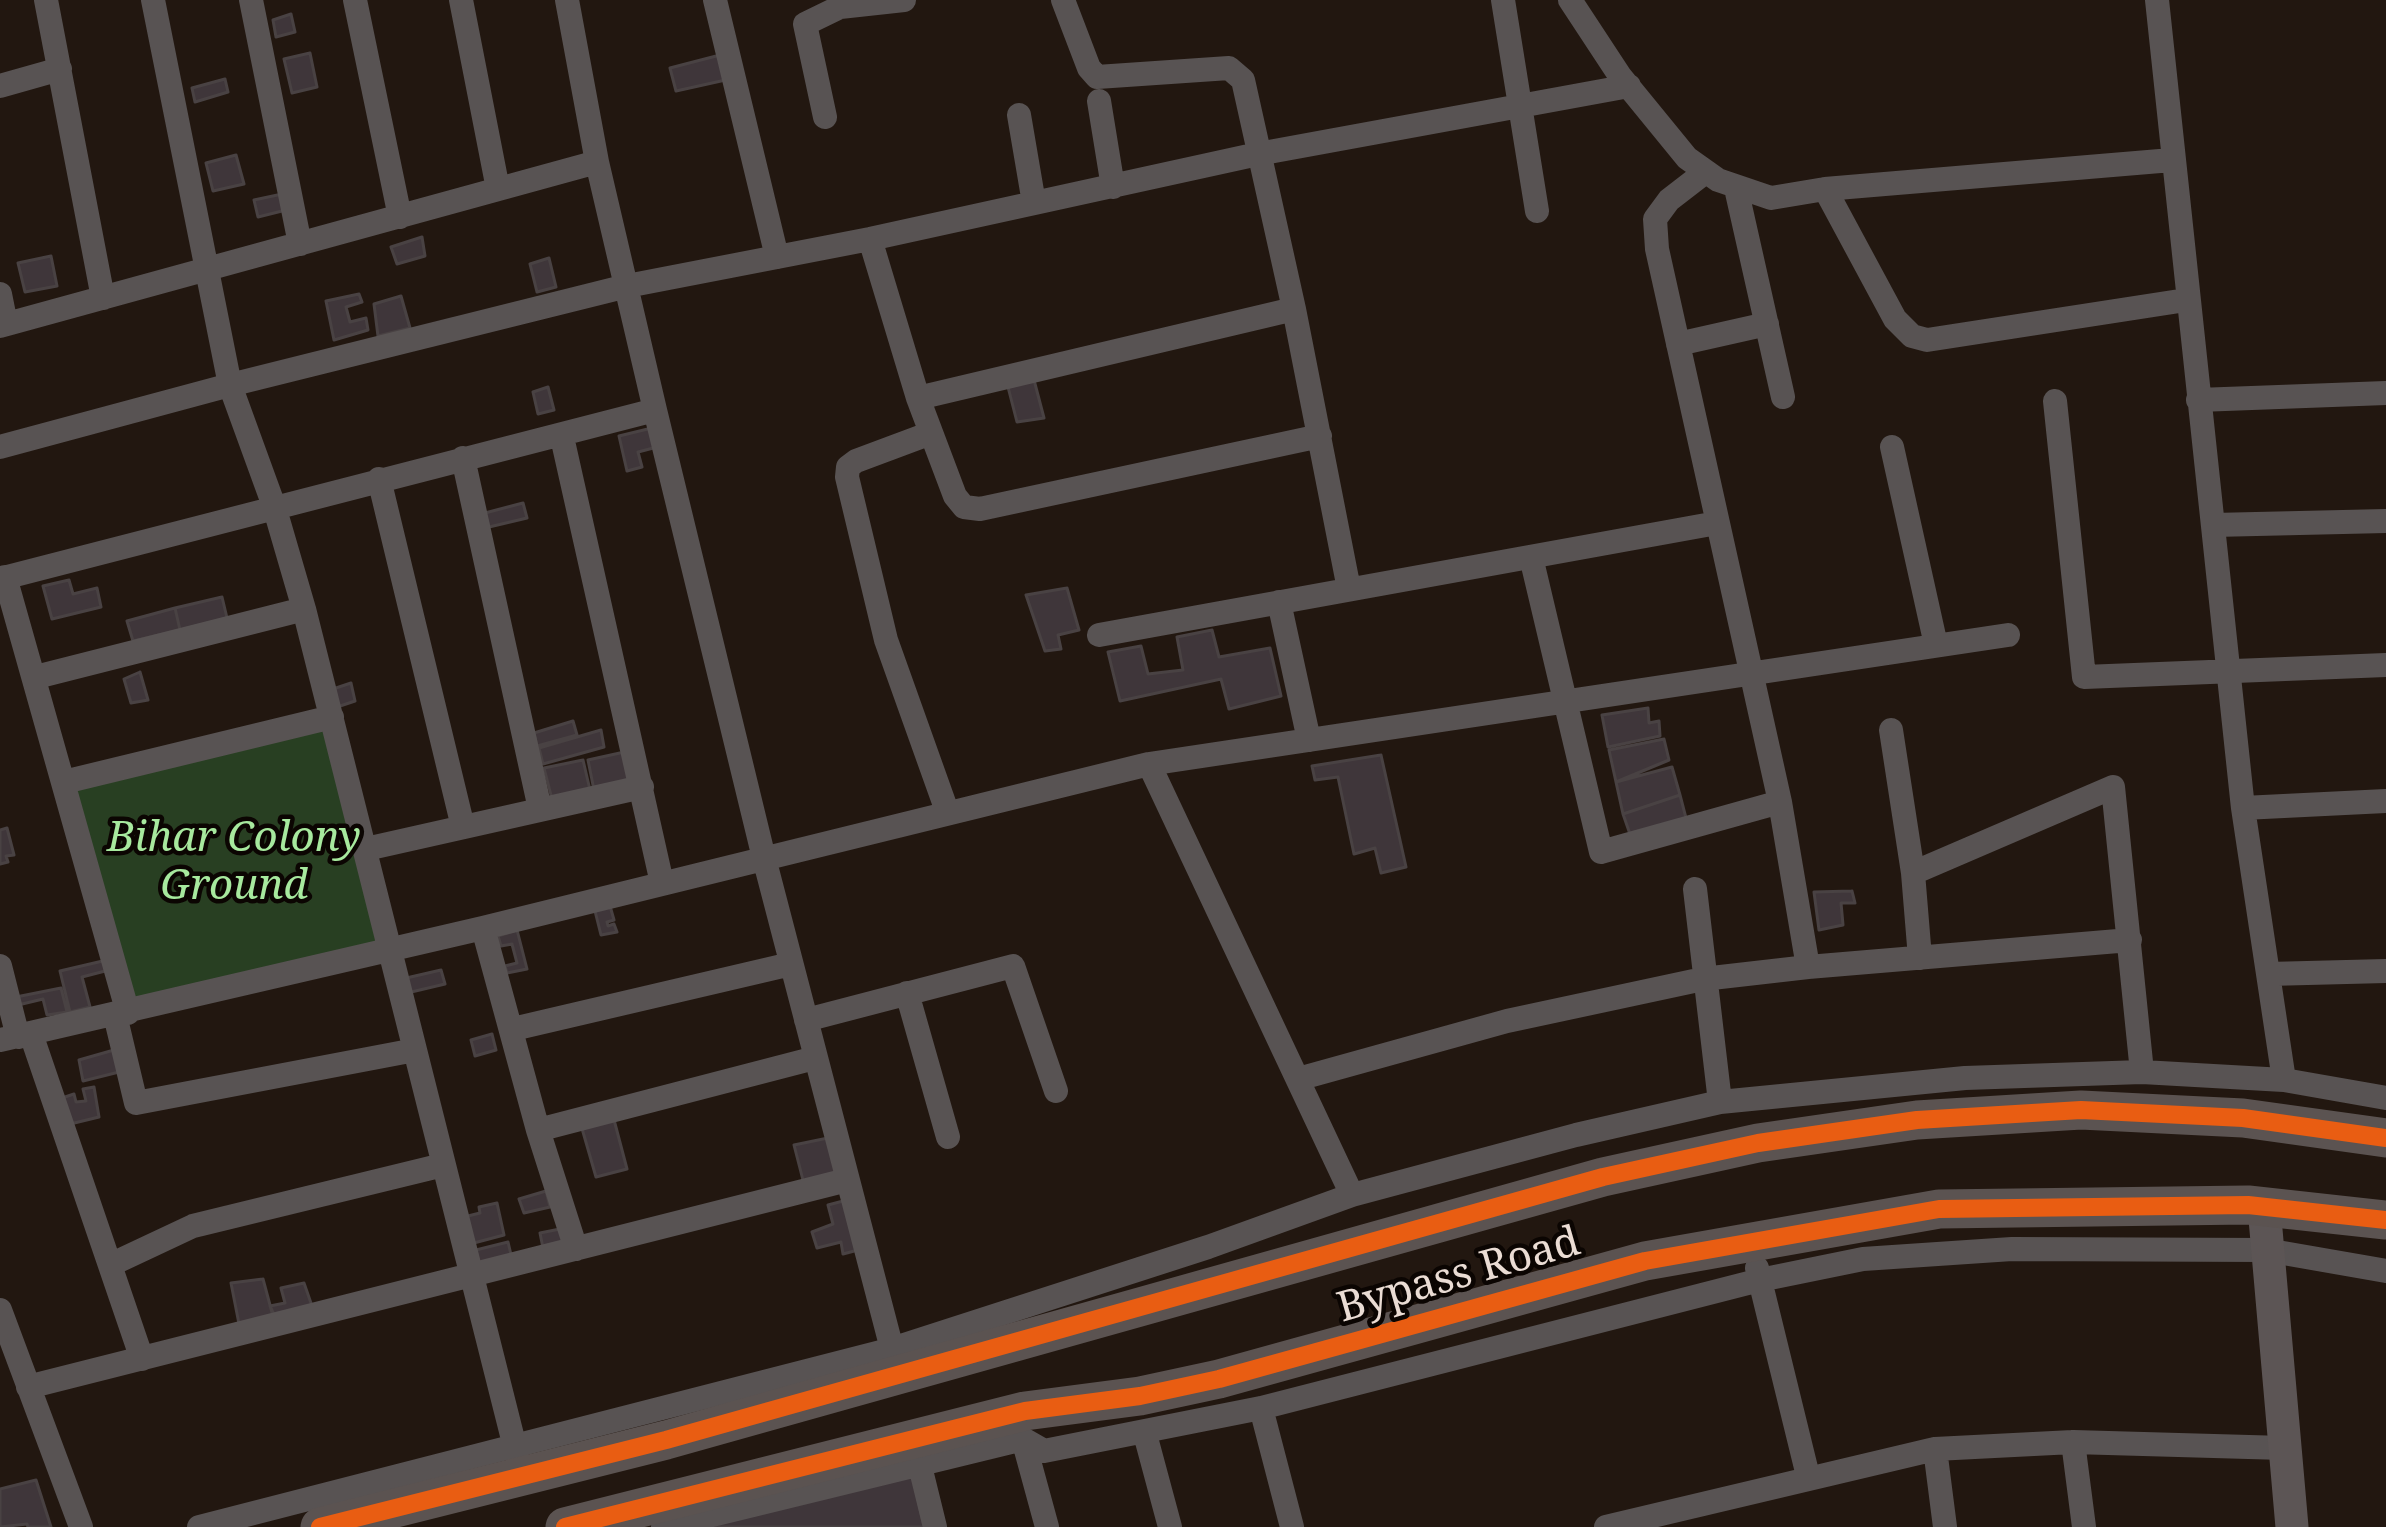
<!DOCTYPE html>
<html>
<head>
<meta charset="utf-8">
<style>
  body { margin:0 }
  canvas { display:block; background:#221710 }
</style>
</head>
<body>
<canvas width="2386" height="1527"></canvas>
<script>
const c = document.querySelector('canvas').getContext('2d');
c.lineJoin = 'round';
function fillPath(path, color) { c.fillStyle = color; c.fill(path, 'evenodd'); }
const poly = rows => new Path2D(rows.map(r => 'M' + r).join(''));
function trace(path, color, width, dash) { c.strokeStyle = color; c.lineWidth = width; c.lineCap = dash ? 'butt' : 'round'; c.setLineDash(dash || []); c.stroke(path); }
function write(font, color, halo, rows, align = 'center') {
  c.font = font + ' "Noto Serif",serif'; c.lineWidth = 9; c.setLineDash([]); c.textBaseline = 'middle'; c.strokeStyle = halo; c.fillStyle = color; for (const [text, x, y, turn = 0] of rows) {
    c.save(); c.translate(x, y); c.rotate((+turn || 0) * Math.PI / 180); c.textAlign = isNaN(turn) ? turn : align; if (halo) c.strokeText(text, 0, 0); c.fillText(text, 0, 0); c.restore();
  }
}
const green = poly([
  [322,719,378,949,128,1013,65,784]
]);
const building = poly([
  [291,14,295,32,276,37,273,20,291,14],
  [310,53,317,87,292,93,284,59,310,53],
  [724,54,730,79,676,91,670,68,724,54],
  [225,79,228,92,195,102,192,88,225,79],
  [236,155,244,184,213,191,206,163,236,155],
  [287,193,290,209,258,217,254,200,287,193],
  [422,237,425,256,397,264,391,247,422,237],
  [51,256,57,286,25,292,18,263,51,256],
  [549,258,556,287,537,292,530,264,549,258],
  [359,294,362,302,346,307,350,322,366,318,368,330,334,340,326,301,359,294],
  [401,296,410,328,378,336,374,304,401,296],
  [1034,380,1044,418,1017,422,1008,387,1034,380],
  [548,387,554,410,538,414,533,392,548,387],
  [656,427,661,446,638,452,642,467,627,471,619,436,656,427],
  [523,503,527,518,489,527,485,513,523,503],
  [69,580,73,594,97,588,101,607,52,619,43,586,69,580],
  [1067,588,1079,630,1058,635,1061,649,1045,651,1026,595,1067,588],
  [222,597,227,618,180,630,175,608,222,597],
  [175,608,180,630,133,641,127,621,175,608],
  [1212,630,1219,657,1270,648,1281,696,1229,709,1221,679,1120,701,1108,652,1141,646,1148,674,1183,670,1177,637,1212,630],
  [140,672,148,700,131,703,124,679,140,672],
  [351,683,355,701,337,707,333,689,351,683],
  [1648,708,1649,723,1659,721,1660,736,1608,747,1602,715,1648,708],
  [573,721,577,735,537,746,534,733,573,721],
  [601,730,604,747,543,764,539,748,601,730],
  [1664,739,1669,760,1616,782,1609,750,1664,739],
  [629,751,635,782,594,790,588,760,629,751],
  [1381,755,1406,867,1381,873,1375,848,1354,854,1338,777,1315,780,1312,766,1381,755],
  [583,760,590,790,552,799,544,768,583,760],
  [1672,767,1680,795,1623,814,1616,782,1672,767],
  [1680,795,1687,822,1631,837,1623,814,1680,795],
  [7,828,14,855,6,856,8,862,0,864,0,830,7,828],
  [1852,891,1855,903,1841,903,1843,925,1819,930,1814,892,1852,891],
  [610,906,614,920,607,922,608,926,614,924,617,932,601,935,595,911,610,906],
  [517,930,527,969,507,973,505,966,517,963,512,944,501,946,498,936,517,930],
  [107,960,109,970,82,977,90,1007,70,1012,60,971,107,960],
  [441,970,445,984,407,993,402,979,441,970],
  [61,988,67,1012,47,1015,43,999,18,1005,16,997,61,988],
  [492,1034,496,1050,475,1056,471,1040,492,1034],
  [114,1050,119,1072,83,1081,79,1060,114,1050],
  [94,1087,99,1117,66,1125,56,1100,74,1094,76,1102,86,1101,83,1089,94,1087],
  [613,1116,627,1169,596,1177,581,1125,613,1116],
  [828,1138,837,1176,804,1184,794,1145,828,1138],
  [546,1191,550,1207,524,1213,519,1199,546,1191],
  [847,1200,858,1250,843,1254,841,1242,817,1248,812,1232,833,1224,828,1205,847,1200],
  [497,1203,504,1235,470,1244,464,1217,480,1213,479,1207,497,1203],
  [560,1229,564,1245,543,1248,540,1233,560,1229],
  [508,1242,512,1259,480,1266,476,1250,508,1242],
  [263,1279,274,1320,240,1329,231,1283,263,1279],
  [304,1283,313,1309,276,1319,270,1306,285,1303,281,1288,304,1283],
  [912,1473,924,1527,677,1527,912,1473],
  [36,1480,51,1527,28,1527,27,1524,0,1527,0,1489,36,1480]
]);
const street = poly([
  [46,0,103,298],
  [153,0,230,385,274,506,304,609,519,1463],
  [251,0,300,244],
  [355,0,400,217],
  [461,0,498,189],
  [567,0,597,162,655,410,764,858,892,1349],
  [715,0,777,257],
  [1063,0,1089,68,1097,77,1229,68,1243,80,1294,309,1349,589],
  [1503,0,1537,211],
  [1570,0,1620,76,1687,158,1718,180,1771,198,1825,189,2172,160],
  [2157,0,2243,808,2284,1080],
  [840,7,904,0],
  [0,86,60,69],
  [1099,101,1113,187],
  [1019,115,1034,203],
  [825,117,805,24,840,7,841,0],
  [1704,173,1669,200,1655,219,1657,249,1780,802,1808,967],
  [1736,188,1783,397],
  [1825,189,1895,319,1912,336,1927,340,2186,300],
  [870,239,918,398,955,496,964,507,980,509,1320,436],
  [0,294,6,324],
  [0,326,597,162],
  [1678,344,1767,324],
  [918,398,1294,309],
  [2198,400,2386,393],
  [2055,401,2084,677,2386,665],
  [931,433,856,461,848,467,847,477,886,640,947,811],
  [562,437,662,883],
  [0,447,230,385,627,286,870,239,1258,154,1629,86],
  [1892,447,1936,645],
  [463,458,540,809],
  [379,479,463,827],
  [2213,525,2386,521],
  [1531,557,1601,852,1780,802],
  [5,577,128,1013],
  [0,579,655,410],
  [1279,602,1309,740],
  [1099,635,1717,523],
  [36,677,304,609],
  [1891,730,1913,873,1920,958],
  [1149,764,1352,1195],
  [64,782,332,717],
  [2243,808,2386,801],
  [366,849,642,787],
  [1913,873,2113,787,2142,1072],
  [1695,889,1720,1102],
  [483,928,538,1130,576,1249],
  [0,966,18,1037],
  [2268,974,2386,971],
  [907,993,948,1137],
  [115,1015,136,1103,415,1050],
  [806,1020,1013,966,1056,1091],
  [513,1029,791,964],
  [31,1034,142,1359],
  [0,1040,483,928,1149,764,2008,635],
  [1298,1079,1507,1021,1703,979,1808,967,2130,940],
  [538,1130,815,1058],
  [110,1265,193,1226,443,1165],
  [1757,1268,1808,1476],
  [0,1310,81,1527],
  [28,1387,847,1180],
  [1261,1408,1292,1527],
  [1145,1434,1170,1527],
  [1023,1439,1047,1527],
  [2073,1442,2084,1527],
  [1935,1449,1945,1527],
  [919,1462,935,1527],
  [199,1527,892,1349,1208,1247,1352,1195,1576,1135,1720,1102,1965,1078,2142,1072,2284,1080,2386,1098],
  [663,1527,1023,1439,1044,1451,1261,1408,1760,1280,1863,1259,2012,1249,2266,1250,2386,1271],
  [1606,1527,1935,1449,2073,1442,2284,1448]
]);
const secondary = poly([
  [2264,1207,2292,1527]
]);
const primary = poly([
  [320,1527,666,1440,1603,1177,1758,1143,1917,1120,2081,1110,2243,1118,2386,1138],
  [565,1527,1025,1411,1140,1396,1219,1379,1645,1261,1939,1209,2248,1205,2386,1220]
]);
const cycleway = poly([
  [320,1527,666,1440,1603,1177,1758,1143,1917,1120,2081,1110,2243,1118,2386,1138],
  [565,1527,1025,1411,1140,1396,1219,1379,1645,1261,1939,1209,2248,1205,2386,1220]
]);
const parkNames = [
  ["Bihar Colony",234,839],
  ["Ground",234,887]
];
const streetNames = [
  ["Bypass Road",1459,1276,-16]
];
fillPath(green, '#283f22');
fillPath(building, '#3f363a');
trace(building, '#494243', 3);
trace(street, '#585353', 24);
trace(secondary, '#5c5555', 33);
trace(primary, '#5b5351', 39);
trace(cycleway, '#e95d12', 18);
write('italic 42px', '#a7e99e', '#0b0502', parkNames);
write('42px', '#eadcd4', '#0b0502', streetNames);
</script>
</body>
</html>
